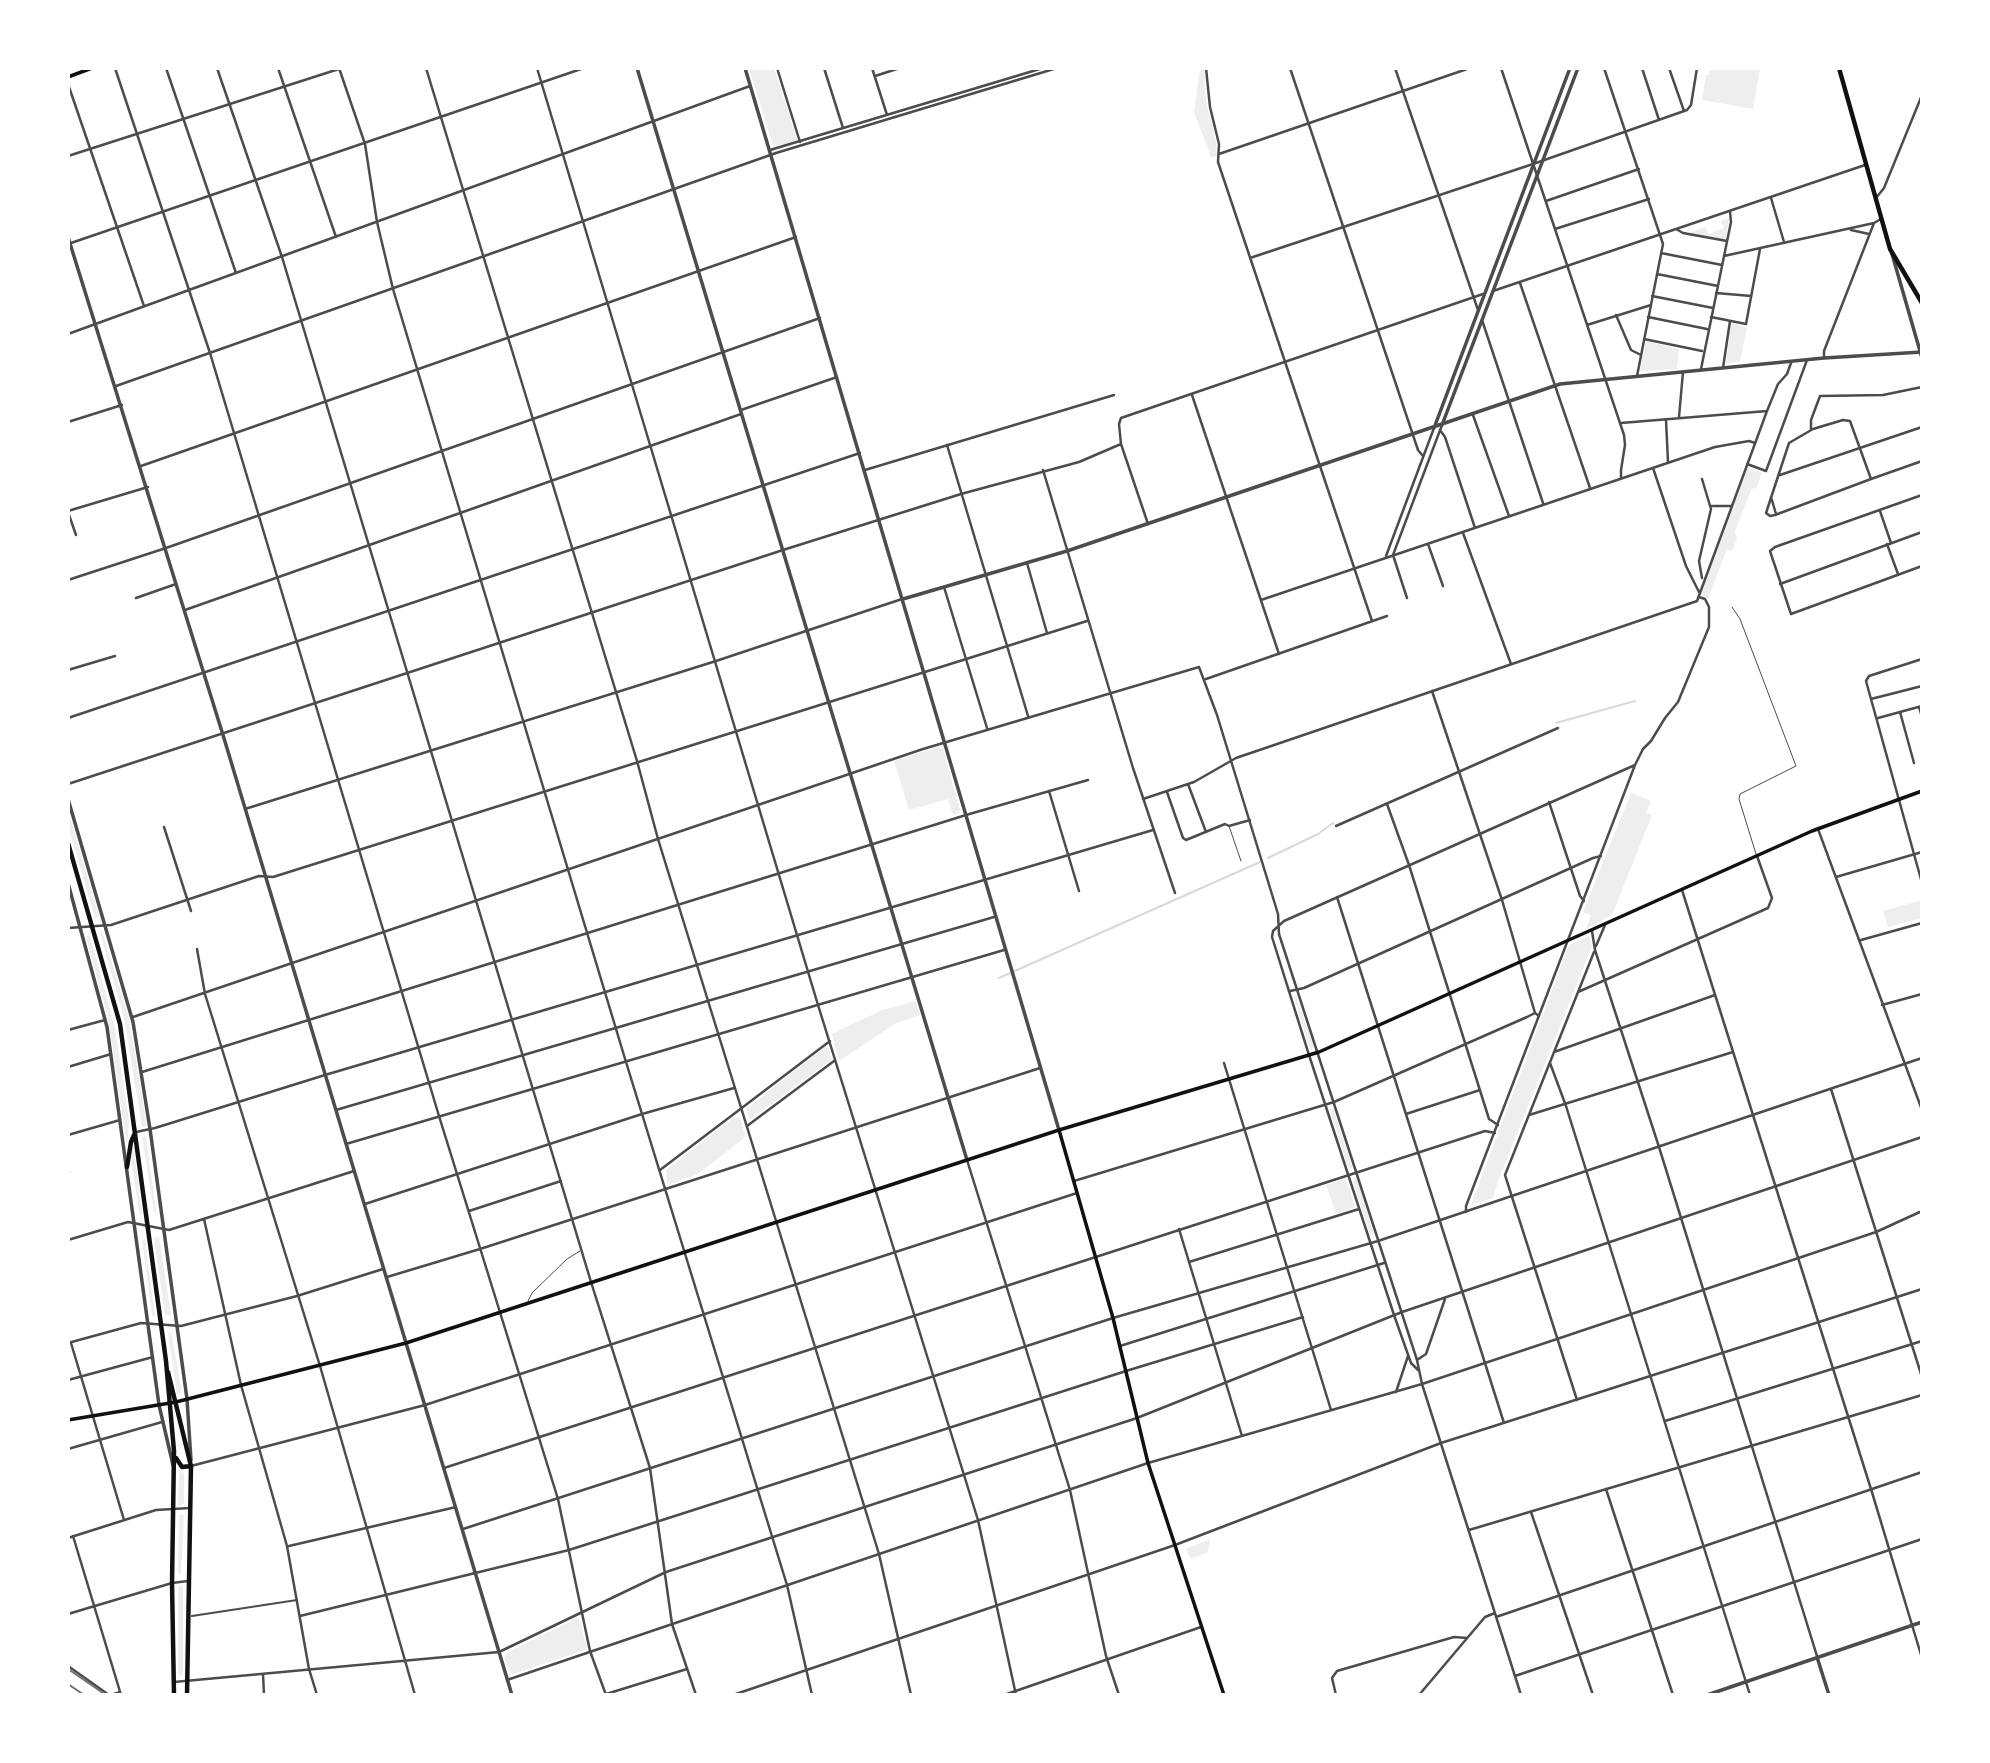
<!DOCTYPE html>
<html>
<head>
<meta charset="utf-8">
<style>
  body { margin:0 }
  #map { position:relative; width:1990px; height:1763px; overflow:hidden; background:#fff; font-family:"Fira Sans",sans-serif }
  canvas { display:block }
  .frame { position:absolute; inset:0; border:70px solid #fff; pointer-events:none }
</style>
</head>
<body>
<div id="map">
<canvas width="1990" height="1763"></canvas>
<div class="frame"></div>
</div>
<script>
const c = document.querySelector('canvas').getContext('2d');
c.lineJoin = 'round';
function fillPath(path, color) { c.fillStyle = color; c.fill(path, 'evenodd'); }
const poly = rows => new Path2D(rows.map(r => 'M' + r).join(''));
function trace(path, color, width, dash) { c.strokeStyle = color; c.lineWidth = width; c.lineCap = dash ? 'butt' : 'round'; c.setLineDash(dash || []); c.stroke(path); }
const green = poly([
  [749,68,774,68,797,139,795,142,773,146],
  [1200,68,1204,68,1206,100,1216,142,1216,156,1211,157,1194,112],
  [1710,68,1760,68,1753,109,1702,100,1706,75,1709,75],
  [1729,218,1726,240,1689,233,1705,227,1709,234,1724,228,1721,221],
  [1731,323,1747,327,1740,362,1726,364],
  [1646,341,1679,349,1677,369,1640,371],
  [1748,467,1762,473,1756,489,1752,488,1735,531,1737,539,1732,551,1728,550,1725,554,1708,599,1703,596,1701,589],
  [937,747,943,749,960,809,959,813,953,815,948,799,909,810,894,761],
  [1631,793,1651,801,1646,813,1652,815,1612,915,1586,929,1591,915,1583,912],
  [68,810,99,916,95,918,68,826],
  [1922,900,1922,918,1888,927,1883,911],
  [102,931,129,1018,147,1126,142,1127,124,1018,100,933],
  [88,935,90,936,115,1028,129,1121,127,1147,113,1049,107,1014,86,937],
  [1589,936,1592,946,1498,1181,1493,1198,1471,1205,1569,945],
  [1295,994,1314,1046,1312,1049,1309,1047,1294,997],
  [916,1001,920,1015,896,1023,839,1061,832,1034,882,1010],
  [825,1047,829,1048,831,1060,750,1120,746,1109],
  [1332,1108,1334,1110,1352,1166,1351,1169,1348,1167,1330,1111],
  [734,1117,740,1118,745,1135,744,1138,698,1174,670,1184,667,1183,666,1170],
  [146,1136,156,1211,154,1213,142,1137],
  [133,1142,142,1214,140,1215,130,1156],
  [1354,1178,1357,1179,1374,1233,1373,1236,1370,1234,1353,1181],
  [1346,1179,1355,1207,1336,1214,1326,1185],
  [159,1237,171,1315,165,1315,154,1238],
  [145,1239,149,1271,155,1316,152,1316,142,1240],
  [171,1332,182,1393,177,1394,168,1333],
  [179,1471,184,1473,184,1503,181,1506,178,1505],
  [181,1514,184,1515,181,1575,178,1572,179,1516],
  [1210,1539,1208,1552,1191,1559,1186,1549],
  [180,1585,183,1588,183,1673,181,1676,178,1674,178,1588],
  [577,1618,580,1620,587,1648,585,1650,513,1674,510,1673,504,1658,507,1653]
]);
const stream = poly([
  [1556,723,1635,701],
  [1268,858,1318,834,1333,823],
  [999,978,1260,862]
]);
const service = poly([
  [1732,607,1740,619,1796,766,1740,794,1739,799,1756,854],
  [1229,826,1241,861],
  [528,1301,532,1293,567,1259,580,1251]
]);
const pedestrian = poly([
  [192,1616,297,1600]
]);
const minor = poly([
  [115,68,210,353,439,1116,558,1499,590,1651,606,1695],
  [166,68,236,273],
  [217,68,282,257,591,1282,650,1468,672,1624,696,1695],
  [278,68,336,237],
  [339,68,365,144,377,222,393,289,626,1062,787,1585,812,1695],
  [426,68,637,761,658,839,879,1554,911,1695],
  [537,68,818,1005,978,1520,1016,1695],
  [777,68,800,142],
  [824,68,843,128],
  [872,68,887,115],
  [1206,68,1210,107,1219,144,1218,162,1372,621],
  [1290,68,1418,450,1423,456],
  [1395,68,1478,310],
  [1501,68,1624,435,1625,445,1621,470,1621,478],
  [1604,68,1663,244,1637,376],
  [1642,68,1659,120],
  [1669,68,1684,111],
  [875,76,900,68],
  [68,84,144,306],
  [770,150,1043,68],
  [1219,154,1470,68],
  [68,156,342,68],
  [1771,198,1784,242],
  [1876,198,1884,188,1922,95],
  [1546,201,1639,169],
  [1555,229,1649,199],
  [1676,229,1683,233,1727,241],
  [1851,230,1869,234],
  [68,244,584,68],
  [1661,253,1722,265],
  [1724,256,1874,223],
  [1250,258,1533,164,1687,110,1691,105,1697,68],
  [1657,274,1718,286],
  [1520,283,1590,488],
  [1493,291,1865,165],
  [1716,293,1751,296],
  [1652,296,1713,308],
  [1616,315,1631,350,1641,355],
  [1648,317,1707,329],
  [1711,317,1746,324,1760,249],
  [1482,320,1543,503],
  [1587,325,1651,305],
  [68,334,750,86],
  [1644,339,1702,351],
  [1824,358,1824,351,1874,223,1881,219],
  [1723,368,1730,321],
  [1701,369,1731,222,1730,211],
  [116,386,776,153,1057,68],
  [1192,395,1279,654],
  [741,410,837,377],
  [1473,415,1509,516],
  [1679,417,1683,372],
  [1666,420,1668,462],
  [68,422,122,405],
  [1621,423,1767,411],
  [1440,430,1445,437,1475,528],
  [1811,430,1811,420,1820,396,1883,395,1922,387],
  [947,445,1028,716],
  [1747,464,1766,471,1807,360],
  [141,466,796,237],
  [1653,468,1686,566,1699,592],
  [865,470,1114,395],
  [1043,470,1133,768,1175,893],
  [1780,475,1922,427],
  [1871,479,1850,421,1843,420,1813,429,1789,443,1766,513,1770,516,1775,515,1871,479,1922,461],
  [1922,495,1775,547,1770,551,1791,614,1922,566],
  [1771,497,1776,514],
  [1710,506,1731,506],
  [68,511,148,487],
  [1880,511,1891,543],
  [68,512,76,535],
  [1148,524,1121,444,1119,424,1121,418,1483,294],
  [1463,533,1511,664],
  [1428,544,1443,586],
  [1887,544,1898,574],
  [1386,556,1434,428],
  [1027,563,1047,633],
  [1702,578,1699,561,1711,509,1702,479],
  [68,580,166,548,820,318],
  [1780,584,1922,532],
  [944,587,987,728],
  [136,598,176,584],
  [1407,598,1393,555,1442,425],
  [1261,600,1715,447,1749,441,1755,443],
  [185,610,741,414],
  [1922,659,1869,676,1866,681,1922,883],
  [68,670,115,656],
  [1206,679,1387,616],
  [1432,691,1502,900,1535,1013],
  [1871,699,1922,686],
  [1919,707,1922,717],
  [1900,712,1914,763],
  [68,718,860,453],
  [1878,718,1922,706],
  [68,784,783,550,961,494,1079,462,1121,444],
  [1188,784,1206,832],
  [1049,791,1079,891],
  [1167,792,1183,838,1186,840,1225,824,1229,826,1250,820],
  [1143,799,1194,782,1236,758,1697,601,1767,411,1778,384,1787,374,1791,363],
  [1549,802,1580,896,1584,901],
  [1387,804,1409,865,1489,1119,1498,1125],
  [245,809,716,661,902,599],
  [1336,826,1558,728],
  [164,827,191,911],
  [1818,829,1922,1110],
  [1836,877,1922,852],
  [1682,890,1871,1489,1922,1658],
  [1337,897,1504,1423],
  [68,928,111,925,259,876,273,877,1087,621],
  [1592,931,1595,950,1659,1147,1817,1656],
  [1861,940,1922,923],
  [1596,946,1605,925],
  [197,949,205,994,320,1366,415,1695],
  [1290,991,1304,988,1593,858,1601,856],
  [1578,992,1768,908,1772,898,1757,856],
  [1882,1005,1922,994],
  [133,1017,923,749,1199,667,1217,715,1278,914,1279,934,1417,1360,1422,1384,1521,1695],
  [68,1030,105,1020],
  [1554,1052,1715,995],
  [1224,1063,1331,1410],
  [1550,1063,1566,1106,1750,1695],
  [68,1067,111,1054],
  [142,1072,966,815,1088,780],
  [1831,1089,1922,1377],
  [336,1110,994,917],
  [1406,1114,1480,1090],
  [1529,1115,1733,1052],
  [747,1126,834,1061],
  [136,1132,155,1128,325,1075,1153,830],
  [68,1135,120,1120],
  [346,1144,1004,950],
  [967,1160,1070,1490,1106,1656,1119,1695],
  [68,1168,69,1172],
  [660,1170,830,1041],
  [1074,1181,1334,1102,1527,1017,1535,1013,1539,1016],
  [365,1204,642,1114,734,1088],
  [469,1211,561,1181],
  [1466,1212,1466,1206,1635,765,1643,749,1651,741,1665,718,1678,702,1709,627,1709,607,1705,599,1699,597],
  [204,1219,241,1385,287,1546,309,1669,317,1695],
  [1179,1229,1242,1436],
  [68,1240,128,1222,169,1230,354,1171],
  [1189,1262,1359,1209],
  [387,1277,480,1249,1040,1068],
  [68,1343,141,1323,181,1326,297,1296,383,1269],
  [71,1343,124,1520],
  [1120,1346,1384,1263],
  [1417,1360,1426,1354,1445,1299],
  [1418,1370,1411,1363,1394,1315,1309,1055,1272,937,1273,931,1284,921,1635,765],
  [68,1380,153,1357],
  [1396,1392,1408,1356],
  [1577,1400,1505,1175,1594,952],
  [1665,1421,1922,1341],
  [68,1449,162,1422],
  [191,1466,425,1405,1077,1193],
  [444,1468,1485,1131,1495,1133],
  [1606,1489,1673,1695],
  [1531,1512,1593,1695],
  [463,1529,1113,1318,1378,1241,1922,1058],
  [1469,1530,1922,1395],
  [73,1536,121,1695],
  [68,1538,156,1510,190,1508],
  [289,1546,456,1507],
  [68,1614,172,1583,188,1581],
  [300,1616,569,1550,1126,1371,1303,1317],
  [1496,1617,1922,1472],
  [68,1666,109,1695],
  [263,1674,264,1695],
  [1515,1676,1922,1539],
  [507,1680,1148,1463,1422,1384,1557,1339,1876,1232,1922,1211],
  [174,1682,499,1652,666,1572,1137,1418,1402,1312,1922,1137],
  [111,1695,120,1692],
  [603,1695,687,1669],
  [733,1695,1175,1545,1441,1443,1922,1289],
  [1004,1695,1201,1627],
  [1336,1695,1332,1678,1337,1671,1454,1637,1467,1638],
  [1419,1695,1485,1617,1495,1613]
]);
const tertiary = poly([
  [637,68,967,1160],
  [745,68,1059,1130],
  [68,237,223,735,512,1695],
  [1892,254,1922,358],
  [1442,425,1578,68],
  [1434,428,1570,68],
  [903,599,1067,551,1560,384,1824,358,1922,352],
  [68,799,133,1022,150,1129,187,1399,191,1460],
  [68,883,107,1027,159,1405,173,1465],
  [1817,1657,1829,1695],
  [1707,1695,1922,1622]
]);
const secondary = poly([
  [68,77,92,68],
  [1059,1130,1113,1318,1148,1463,1224,1695],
  [68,1420,176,1402,406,1343,1059,1130,1319,1052,1812,831,1922,791]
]);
const primary = poly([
  [1839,68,1890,249,1922,303],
  [68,843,120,1024,166,1361,174,1451,172,1583,174,1695],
  [127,1167,131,1142,135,1133],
  [168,1372,191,1466,187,1695],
  [176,1458,182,1467,191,1466]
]);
const rail = poly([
  [68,1669,106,1695],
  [68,1684,84,1695]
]);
fillPath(green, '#eee');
trace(stream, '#d9d9d9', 2);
trace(service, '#4c4c4c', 1);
trace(pedestrian, '#4c4c4c', 2);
trace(minor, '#4c4c4c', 2.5);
trace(tertiary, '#4c4c4c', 3.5);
trace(secondary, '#111', 3.5);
trace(primary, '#111', 4.5);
trace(rail, '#707070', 2);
</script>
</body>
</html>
